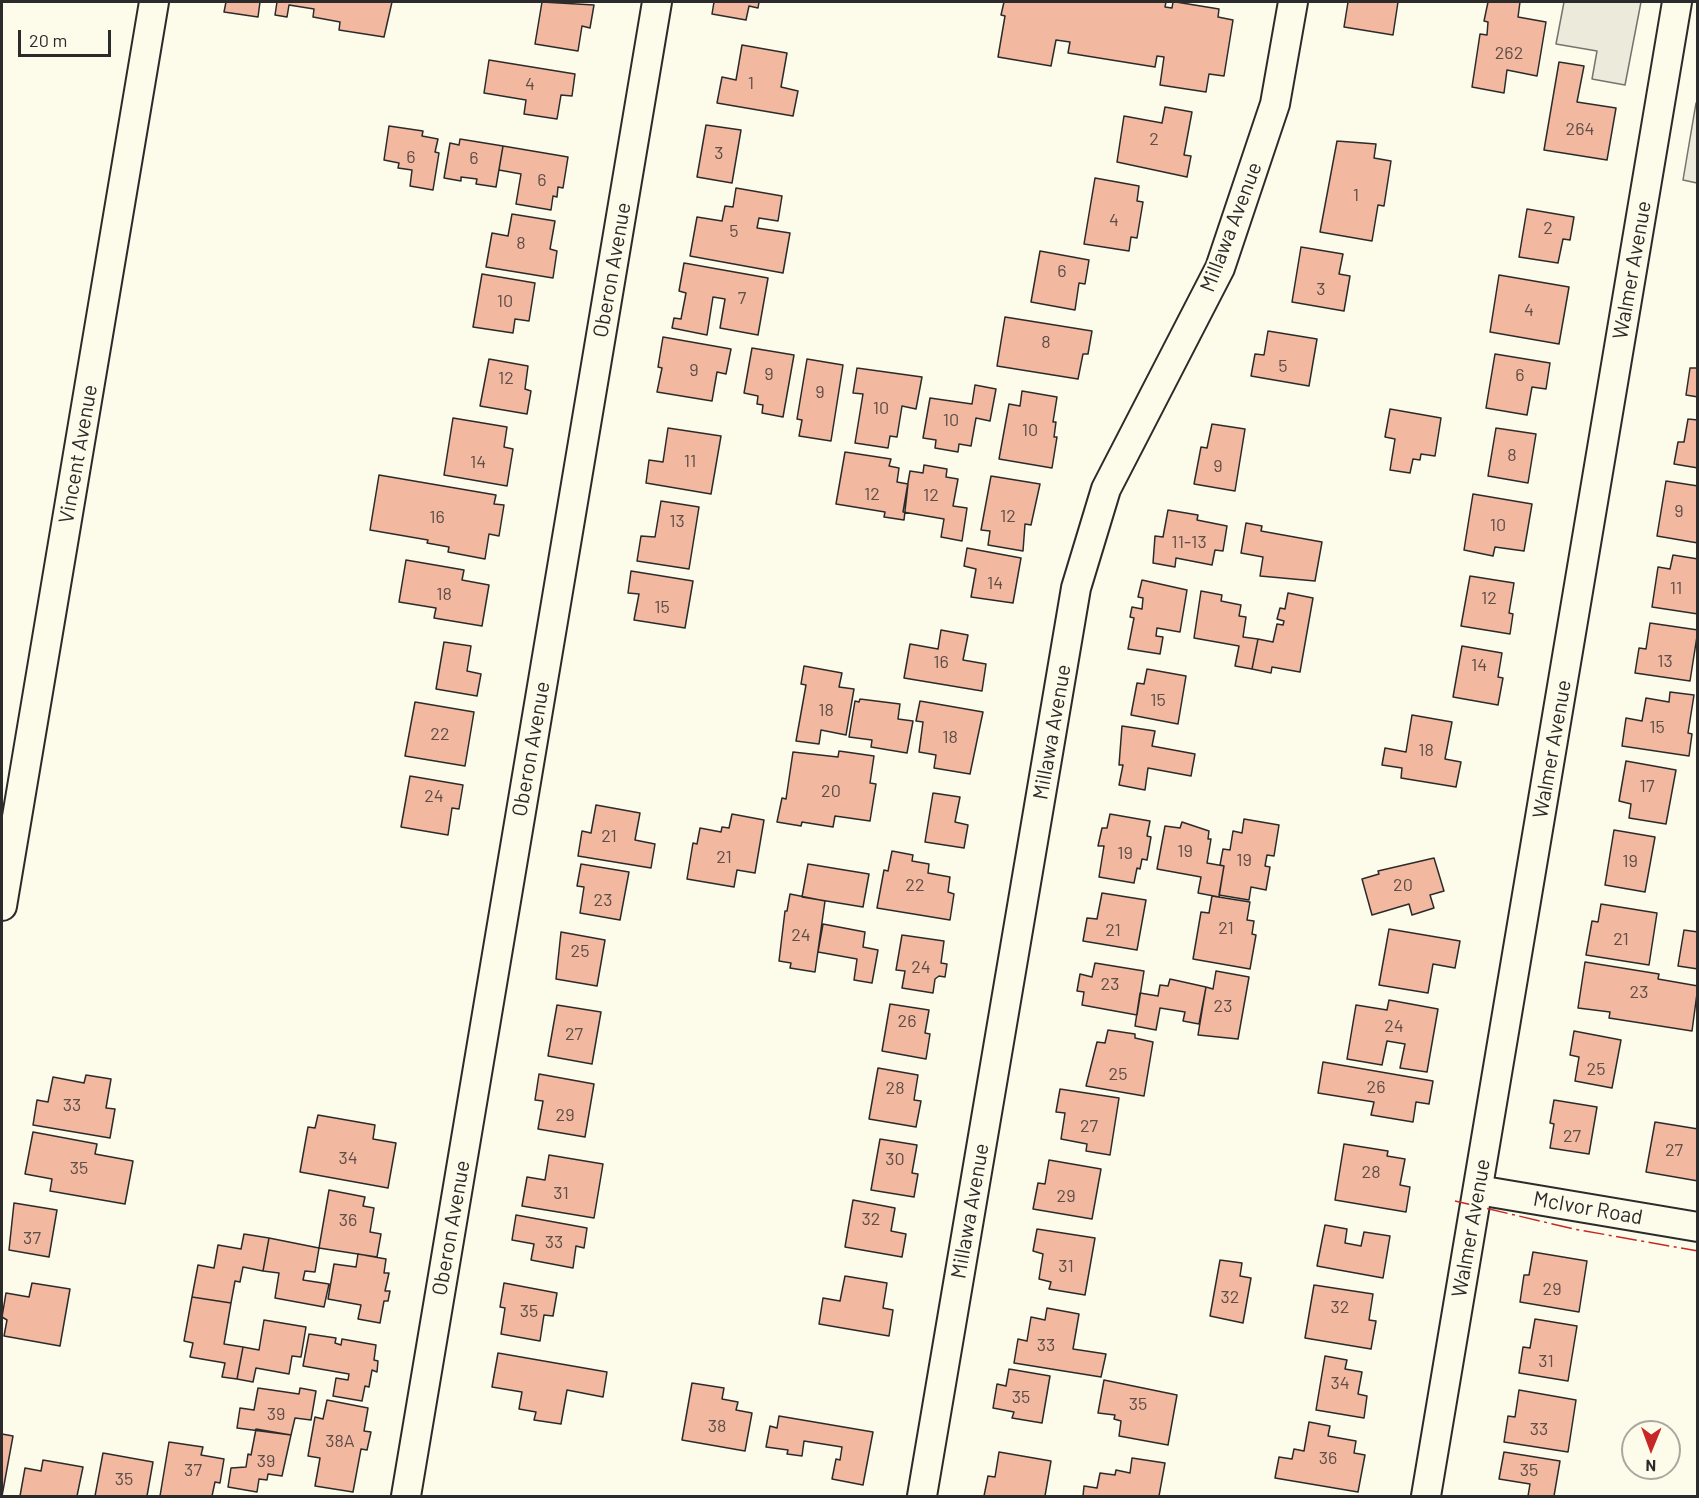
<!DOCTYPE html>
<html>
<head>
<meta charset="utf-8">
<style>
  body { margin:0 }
  #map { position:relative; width:1699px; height:1498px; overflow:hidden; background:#fdfbea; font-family:Barlow,sans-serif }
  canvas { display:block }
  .frame { position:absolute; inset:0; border:3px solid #2b2b2b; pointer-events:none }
  .north { position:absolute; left:1621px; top:1420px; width:60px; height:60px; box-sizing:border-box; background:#fdfbea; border:2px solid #a9a89e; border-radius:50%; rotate:181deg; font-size:16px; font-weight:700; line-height:24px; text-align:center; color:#2b2b2b }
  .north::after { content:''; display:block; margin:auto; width:21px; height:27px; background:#c62828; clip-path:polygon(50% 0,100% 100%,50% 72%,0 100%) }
  .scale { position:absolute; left:18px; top:30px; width:93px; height:27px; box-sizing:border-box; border:3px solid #2b2b2b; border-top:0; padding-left:8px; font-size:18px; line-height:21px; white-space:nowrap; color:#2b2b2b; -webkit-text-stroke:4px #fdfbea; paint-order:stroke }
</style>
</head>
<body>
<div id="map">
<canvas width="1699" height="1498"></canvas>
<div class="frame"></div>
<div class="north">N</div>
<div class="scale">20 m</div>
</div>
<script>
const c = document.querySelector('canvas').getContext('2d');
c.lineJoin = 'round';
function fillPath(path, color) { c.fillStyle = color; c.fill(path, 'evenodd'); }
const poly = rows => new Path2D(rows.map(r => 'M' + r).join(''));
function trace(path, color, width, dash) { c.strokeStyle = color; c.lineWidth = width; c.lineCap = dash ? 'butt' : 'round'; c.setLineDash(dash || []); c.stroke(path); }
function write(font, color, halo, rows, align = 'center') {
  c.font = font + ' Barlow,sans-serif'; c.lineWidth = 4.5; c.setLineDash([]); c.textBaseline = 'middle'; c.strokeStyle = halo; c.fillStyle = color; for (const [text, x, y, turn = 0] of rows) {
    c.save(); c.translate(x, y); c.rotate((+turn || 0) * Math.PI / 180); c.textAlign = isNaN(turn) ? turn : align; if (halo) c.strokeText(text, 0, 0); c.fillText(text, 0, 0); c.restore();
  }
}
const parking = poly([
  [1564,2,1641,2,1625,85,1592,79,1597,51,1556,44,1564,2],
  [1696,103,1698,103,1697,183,1683,180,1696,103]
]);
const building = poly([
  [226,2,260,2,258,17,224,12,226,2],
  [277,2,392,2,384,37,339,30,340,22,313,17,314,9,289,5,287,17,275,15,277,2],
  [542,2,594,5,590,28,582,26,578,51,535,44,542,2],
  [714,2,759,2,758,8,749,6,746,20,712,14,714,2],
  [1004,2,1166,2,1165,7,1172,8,1173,2,1176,2,1219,9,1218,17,1233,20,1224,76,1209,74,1206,92,1160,85,1164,57,1157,56,1155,67,1068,53,1070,42,1056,40,1051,66,998,57,1005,16,1001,15,1004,2],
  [1348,2,1398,2,1393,35,1344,27,1348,2],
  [1488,2,1520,2,1518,17,1546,22,1537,76,1507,70,1504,93,1472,87,1480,34,1487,35,1488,22,1484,21,1488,2],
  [742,45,787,53,781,87,798,91,793,116,717,103,722,77,736,80,742,45],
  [489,60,575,74,572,96,561,95,557,119,524,114,526,100,484,93,489,60],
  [1559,62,1584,66,1577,102,1616,108,1607,160,1544,150,1559,62],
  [1165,107,1192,112,1184,155,1191,156,1187,177,1117,162,1124,116,1162,123,1165,107],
  [706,125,741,130,732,183,697,177,706,125],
  [389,126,423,131,422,136,438,139,435,152,439,153,433,190,410,186,412,170,398,168,399,163,384,160,389,126],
  [460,139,503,146,496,187,476,184,477,179,461,177,461,181,444,178,450,143,459,145,460,139],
  [1337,141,1376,144,1374,158,1391,161,1384,206,1378,205,1372,241,1320,232,1337,141],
  [503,146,568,157,563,188,558,187,557,197,553,196,551,210,516,204,521,174,499,170,503,146],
  [1095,178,1139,186,1137,201,1143,202,1137,238,1131,237,1129,251,1084,244,1095,178],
  [736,188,782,196,778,221,759,218,757,228,790,233,783,273,690,256,697,217,722,221,725,206,733,207,736,188],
  [1527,209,1574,217,1570,240,1563,239,1558,263,1519,257,1527,209],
  [512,214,555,221,550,249,557,251,553,278,486,267,492,233,508,236,512,214],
  [1301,247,1343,254,1339,274,1350,276,1344,311,1292,302,1301,247],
  [1040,251,1089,260,1085,284,1079,283,1075,310,1031,302,1040,251],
  [684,263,768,278,758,335,720,328,725,299,713,297,707,335,672,328,674,318,681,319,686,293,679,291,684,263],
  [482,274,535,283,529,321,515,319,513,333,473,327,482,274],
  [1499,275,1569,287,1559,344,1490,332,1499,275],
  [1005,317,1092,331,1088,354,1083,354,1078,379,997,366,1005,317],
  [1268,331,1317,339,1309,386,1251,376,1255,354,1264,355,1268,331],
  [663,337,731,349,726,374,717,372,712,401,657,392,662,368,658,367,663,337],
  [752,348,794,355,783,417,762,413,763,405,757,404,758,396,744,393,752,348],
  [1495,354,1550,363,1546,389,1532,387,1527,415,1486,408,1495,354],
  [489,359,528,366,525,389,531,391,527,414,480,406,489,359],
  [807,359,843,365,831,441,799,436,802,420,797,419,807,359],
  [857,368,922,377,916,409,902,406,897,437,890,436,888,448,855,443,863,394,853,393,857,368],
  [1690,368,1698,368,1698,397,1686,395,1690,368],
  [975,385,996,389,990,421,976,418,971,446,959,444,958,452,935,448,936,440,923,438,930,398,972,404,975,385],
  [1022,391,1057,397,1053,422,1056,422,1054,437,1057,437,1052,468,999,459,1009,404,1020,406,1022,391],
  [1390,409,1441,418,1435,456,1421,454,1420,460,1413,459,1410,473,1390,470,1395,439,1385,437,1390,409],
  [453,418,507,427,504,447,513,449,507,486,444,475,453,418],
  [1688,419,1698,420,1698,468,1674,464,1678,442,1684,442,1688,419],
  [1212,424,1245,429,1235,491,1194,484,1201,447,1207,448,1212,424],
  [668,428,721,436,711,494,646,483,649,460,663,462,668,428],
  [1496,428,1536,434,1528,483,1488,476,1496,428],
  [845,452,891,459,889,466,899,468,897,482,908,484,904,520,884,517,885,512,836,504,845,452],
  [924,465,947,469,946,477,958,479,953,506,967,508,962,541,941,537,944,519,903,512,910,471,923,473,924,465],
  [379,475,496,495,494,504,504,505,499,536,489,534,485,559,448,552,449,547,427,543,428,540,370,530,379,475],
  [991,476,1040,484,1031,525,1025,524,1023,551,988,545,990,531,981,530,991,476],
  [1666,481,1698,486,1698,543,1657,536,1666,481],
  [1473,494,1532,504,1524,551,1495,547,1493,556,1464,550,1473,494],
  [661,501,699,507,689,569,637,561,641,536,655,537,661,501],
  [1168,510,1198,515,1197,520,1227,526,1223,551,1215,550,1212,565,1176,558,1175,567,1153,563,1155,536,1163,537,1168,510],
  [1246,523,1262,526,1261,531,1322,542,1315,581,1260,576,1263,557,1241,553,1246,523],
  [967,548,1021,558,1013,603,971,597,976,569,964,566,967,548],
  [1673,555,1698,559,1698,614,1652,607,1658,567,1670,569,1673,555],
  [406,560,464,570,462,580,489,585,482,626,434,618,436,608,399,602,406,560],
  [631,571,693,581,685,628,634,620,639,594,628,593,631,571],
  [1470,576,1514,583,1509,613,1513,614,1510,634,1461,626,1470,576],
  [1142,580,1187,590,1180,632,1157,628,1156,636,1163,637,1160,654,1128,649,1134,618,1130,617,1132,607,1142,609,1143,598,1138,597,1142,580],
  [1201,591,1222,595,1221,601,1241,605,1239,616,1246,617,1243,637,1258,639,1252,669,1235,666,1239,646,1194,638,1201,591],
  [1288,593,1313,598,1300,672,1272,667,1271,673,1252,669,1258,639,1273,642,1277,624,1283,625,1284,621,1277,619,1280,608,1285,609,1288,593],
  [1650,623,1698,630,1690,681,1635,673,1639,648,1646,649,1650,623],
  [941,630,968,635,963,660,986,664,982,691,904,678,910,644,938,649,941,630],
  [444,642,471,646,467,671,481,674,477,696,436,689,444,642],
  [1462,646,1502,653,1498,677,1503,678,1498,705,1453,697,1462,646],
  [804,666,842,673,839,687,854,689,846,735,821,730,819,744,796,741,806,685,801,684,804,666],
  [1147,669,1186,676,1178,724,1131,715,1137,683,1144,684,1147,669],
  [1670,692,1694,695,1688,733,1692,734,1689,756,1622,746,1626,718,1642,721,1646,698,1669,702,1670,692],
  [860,699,900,704,898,719,913,721,907,753,871,747,872,740,849,737,855,701,859,702,860,699],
  [920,701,983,712,970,774,934,768,936,755,919,752,923,722,916,721,920,701],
  [415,702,474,712,465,766,405,756,415,702],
  [1412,715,1452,722,1445,759,1461,762,1456,787,1401,778,1402,768,1382,765,1385,748,1406,752,1412,715],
  [1122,726,1155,731,1152,746,1195,754,1191,776,1148,768,1145,790,1119,785,1123,765,1119,765,1122,726],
  [839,751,874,756,870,783,876,784,870,821,835,816,833,827,802,822,801,826,777,822,782,798,786,799,793,752,838,757,839,751],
  [1626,761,1676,770,1666,824,1629,818,1631,804,1619,801,1626,761],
  [410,776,463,785,459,809,452,808,448,835,401,827,410,776],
  [933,793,960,797,955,822,968,825,964,848,925,842,933,793],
  [596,805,640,813,635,840,655,844,651,868,578,856,582,831,591,833,596,805],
  [732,814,764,820,755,873,737,870,734,887,687,879,693,843,697,844,700,828,721,832,722,827,729,828,732,814],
  [1110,814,1150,821,1147,836,1151,837,1147,860,1142,859,1140,869,1137,868,1134,883,1099,877,1104,846,1098,846,1102,828,1107,828,1110,814],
  [1244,819,1279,825,1274,856,1267,855,1265,866,1270,867,1266,890,1251,887,1249,900,1219,895,1224,866,1220,865,1223,849,1230,850,1233,831,1242,833,1244,819],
  [1182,822,1209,831,1208,839,1211,839,1207,863,1224,866,1219,897,1198,893,1201,877,1157,869,1165,826,1180,828,1182,822],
  [1614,830,1655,837,1645,892,1605,885,1614,830],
  [892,851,913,855,912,861,929,864,928,873,950,877,948,892,954,894,950,920,877,908,884,870,888,871,892,851],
  [1434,858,1444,891,1430,895,1434,908,1412,915,1409,904,1372,915,1362,879,1379,874,1378,871,1434,858],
  [581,864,629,872,620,920,580,913,584,887,577,886,581,864],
  [808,864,869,874,863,907,802,897,808,864],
  [1102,893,1146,900,1137,950,1083,941,1087,918,1097,919,1102,893],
  [790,894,825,901,815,972,790,968,791,963,779,961,785,911,787,911,790,894],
  [1212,896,1250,902,1247,920,1254,921,1252,934,1256,935,1250,969,1193,959,1201,912,1209,913,1212,896],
  [1601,904,1657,913,1649,965,1586,955,1592,921,1598,922,1601,904],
  [823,924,865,932,863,947,878,950,872,983,854,980,857,959,818,952,823,924],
  [1389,929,1460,941,1455,968,1433,964,1428,993,1379,985,1389,929],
  [1684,930,1698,932,1698,969,1678,966,1684,930],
  [561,932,605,940,597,986,556,979,561,932],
  [902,935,944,941,941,963,947,964,945,977,939,976,935,979,933,993,902,988,905,971,896,970,902,935],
  [1585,962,1659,974,1658,979,1698,986,1692,1031,1609,1018,1610,1012,1578,1008,1585,962],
  [1095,963,1144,971,1137,1015,1082,1005,1084,992,1077,991,1080,974,1092,977,1095,963],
  [1216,971,1249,977,1238,1039,1198,1035,1206,987,1213,989,1216,971],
  [1170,979,1206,987,1199,1024,1183,1021,1185,1012,1160,1008,1156,1030,1135,1026,1140,993,1158,996,1160,985,1168,986,1170,979],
  [1389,1000,1438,1009,1427,1072,1400,1068,1405,1044,1387,1041,1382,1065,1347,1059,1356,1005,1387,1010,1389,1000],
  [890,1004,929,1010,925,1033,930,1034,926,1059,882,1051,890,1004],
  [557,1005,601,1012,592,1064,548,1056,557,1005],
  [1108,1030,1135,1034,1135,1038,1153,1042,1144,1096,1086,1086,1097,1042,1105,1043,1108,1030],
  [1574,1031,1621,1040,1612,1088,1575,1081,1579,1057,1570,1055,1574,1031],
  [1323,1062,1433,1081,1429,1104,1416,1102,1413,1122,1371,1115,1374,1102,1318,1093,1323,1062],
  [878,1068,918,1075,914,1100,921,1101,916,1127,869,1119,878,1068],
  [539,1074,594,1084,585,1137,538,1129,543,1101,535,1100,539,1074],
  [86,1075,111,1079,106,1108,115,1109,110,1138,33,1125,37,1100,48,1102,53,1077,84,1083,86,1075],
  [1060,1089,1119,1098,1110,1155,1086,1151,1087,1144,1061,1139,1065,1113,1056,1112,1060,1089],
  [1554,1100,1597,1107,1589,1154,1550,1148,1554,1124,1550,1123,1554,1100],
  [318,1115,375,1125,373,1139,396,1143,388,1188,300,1172,308,1127,315,1128,318,1115],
  [1655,1122,1698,1129,1698,1181,1646,1172,1655,1122],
  [33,1132,97,1144,95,1154,133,1161,125,1204,50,1191,52,1179,25,1174,33,1132],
  [880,1139,917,1145,912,1173,918,1174,914,1197,871,1190,880,1139],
  [1344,1144,1388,1151,1387,1156,1405,1159,1400,1185,1410,1187,1406,1212,1335,1200,1344,1144],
  [549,1155,603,1164,594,1218,522,1206,527,1177,545,1180,549,1155],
  [1049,1160,1101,1169,1092,1219,1033,1209,1038,1183,1045,1184,1049,1160],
  [329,1190,365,1197,363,1206,374,1208,370,1232,381,1234,377,1257,319,1248,329,1190],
  [853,1200,895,1208,891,1231,906,1234,902,1257,845,1247,853,1200],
  [14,1203,57,1210,49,1257,9,1250,14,1203],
  [516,1215,587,1228,584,1248,576,1246,573,1268,531,1260,534,1244,512,1240,516,1215],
  [1325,1225,1347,1229,1345,1243,1361,1246,1364,1232,1390,1236,1383,1278,1317,1266,1325,1225],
  [1037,1229,1095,1238,1085,1295,1049,1289,1051,1282,1039,1279,1043,1254,1033,1251,1037,1229],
  [244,1234,269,1238,263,1271,243,1267,240,1282,235,1281,231,1303,192,1297,198,1265,214,1268,218,1245,241,1249,244,1234],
  [269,1238,319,1248,315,1272,305,1271,303,1280,329,1284,324,1307,275,1298,279,1273,263,1271,269,1238],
  [1533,1252,1587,1261,1579,1312,1520,1302,1524,1275,1529,1275,1533,1252],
  [358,1254,386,1259,384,1273,389,1273,385,1291,390,1291,388,1301,384,1301,380,1323,358,1319,361,1305,328,1299,334,1264,356,1267,358,1254],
  [1220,1260,1242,1263,1240,1276,1251,1278,1243,1323,1210,1316,1220,1260],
  [845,1276,887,1283,883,1308,893,1310,889,1336,819,1324,823,1298,840,1301,845,1276],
  [32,1283,70,1289,60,1346,4,1336,7,1320,2,1317,6,1293,29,1297,32,1283],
  [504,1283,557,1293,553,1316,544,1315,540,1341,501,1334,505,1308,500,1307,504,1283],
  [1314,1285,1373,1294,1369,1320,1376,1321,1371,1349,1305,1338,1314,1285],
  [192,1297,231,1303,224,1344,243,1347,237,1379,222,1377,225,1363,190,1357,193,1343,184,1341,192,1297],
  [1047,1308,1079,1314,1073,1349,1106,1354,1101,1377,1014,1363,1018,1339,1027,1341,1031,1317,1045,1320,1047,1308],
  [1535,1319,1577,1326,1568,1381,1519,1373,1523,1347,1530,1348,1535,1319],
  [264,1320,306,1327,301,1357,292,1356,289,1374,256,1368,253,1382,237,1379,243,1347,259,1350,264,1320],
  [309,1334,336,1338,335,1343,341,1345,342,1339,376,1345,374,1360,378,1361,377,1372,372,1370,369,1387,365,1386,362,1401,333,1396,336,1378,348,1380,349,1374,303,1366,309,1334],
  [498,1353,607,1372,603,1397,567,1390,561,1424,534,1420,536,1412,519,1409,522,1392,492,1387,498,1353],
  [1325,1356,1347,1360,1345,1369,1362,1372,1358,1394,1367,1396,1364,1418,1316,1410,1325,1356],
  [1009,1369,1050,1376,1042,1423,1012,1418,1014,1412,993,1408,997,1384,1006,1386,1009,1369],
  [1104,1380,1177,1395,1168,1445,1119,1436,1121,1421,1114,1419,1115,1415,1098,1413,1104,1380],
  [692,1383,724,1388,722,1399,738,1402,736,1410,752,1413,745,1451,682,1440,692,1383],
  [258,1388,299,1394,300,1388,316,1391,311,1420,295,1418,291,1435,237,1428,240,1408,254,1410,258,1388],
  [1519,1390,1576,1400,1568,1452,1504,1442,1508,1416,1515,1417,1519,1390],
  [327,1400,368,1408,364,1431,371,1432,367,1450,361,1449,353,1492,315,1486,320,1458,308,1456,315,1417,323,1419,327,1400],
  [779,1416,873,1432,863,1485,832,1479,836,1459,840,1460,842,1447,804,1441,802,1456,787,1454,788,1450,766,1447,770,1426,777,1428,779,1416],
  [1309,1422,1330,1426,1328,1436,1356,1441,1354,1453,1365,1455,1358,1492,1275,1478,1279,1457,1292,1459,1294,1449,1304,1451,1309,1422],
  [256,1429,291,1435,282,1476,268,1474,267,1480,259,1479,257,1492,228,1487,231,1468,246,1467,248,1454,251,1455,256,1429],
  [2,1434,13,1436,2,1496,2,1434],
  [169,1442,203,1447,201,1455,224,1459,220,1483,215,1482,212,1496,160,1496,169,1442],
  [999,1452,1051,1461,1045,1496,984,1496,988,1476,995,1477,999,1452],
  [1504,1452,1560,1461,1554,1496,1528,1496,1530,1484,1499,1479,1504,1452],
  [103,1453,153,1462,147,1496,95,1496,103,1453],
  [1132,1458,1165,1463,1159,1496,1083,1496,1084,1486,1097,1488,1100,1473,1115,1475,1116,1470,1130,1473,1132,1458],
  [43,1460,83,1467,77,1496,20,1496,25,1468,41,1471,43,1460]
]);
const street = poly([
  [2,906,154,2],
  [1478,1190,1698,1227],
  [406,1496,657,2],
  [922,1496,1076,588,1106,489,1220,268,1275,104,1293,2],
  [1426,1496,1677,2]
]);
const power = poly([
  [1455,1201,1574,1229,1698,1251]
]);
const numberNames = [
  ["262",1509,53],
  ["1",751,83],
  ["4",530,84],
  ["264",1580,129],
  ["2",1154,139],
  ["3",719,153],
  ["6",411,157],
  ["6",474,158],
  ["6",542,180],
  ["1",1356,195],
  ["4",1114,220],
  ["2",1548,228],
  ["5",734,231],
  ["8",521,243],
  ["6",1062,271],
  ["3",1321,289],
  ["7",742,298],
  ["10",505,301],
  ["4",1529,310],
  ["8",1046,342],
  ["5",1283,366],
  ["9",694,370],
  ["9",769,374],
  ["6",1520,375],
  ["12",506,378],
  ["9",820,392],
  ["10",881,408],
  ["10",951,420],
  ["10",1030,430],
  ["8",1512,455],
  ["11",690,461],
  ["14",478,462],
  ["9",1218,466],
  ["12",872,494],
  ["12",931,495],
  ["9",1679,511],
  ["12",1008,516],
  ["16",437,517],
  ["13",677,521],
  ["10",1498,525],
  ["11-13",1189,542],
  ["14",995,583],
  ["11",1676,588],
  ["18",444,594],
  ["12",1489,598],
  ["15",662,607],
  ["13",1665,661],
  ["16",941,662],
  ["14",1479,665],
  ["15",1158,700],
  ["18",826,710],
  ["15",1657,727],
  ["22",440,734],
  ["18",950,737],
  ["18",1426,750],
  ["17",1647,786],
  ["20",831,791],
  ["24",434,796],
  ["21",609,836],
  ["19",1185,851],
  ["19",1125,853],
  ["21",724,857],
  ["19",1244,860],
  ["19",1630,861],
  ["22",915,885],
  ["20",1403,885],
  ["23",603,900],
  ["21",1226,928],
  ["21",1113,930],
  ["24",801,935],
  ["21",1621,939],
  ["25",580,951],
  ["24",921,967],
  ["23",1110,984],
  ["23",1639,992],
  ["23",1223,1006],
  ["26",907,1021],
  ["24",1394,1026],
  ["27",574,1034],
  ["25",1596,1069],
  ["25",1118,1074],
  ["26",1376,1087],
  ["28",895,1088],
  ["33",72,1105],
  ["29",565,1115],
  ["27",1089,1126],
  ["27",1572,1136],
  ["27",1674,1150],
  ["34",348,1158],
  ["30",895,1159],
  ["35",79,1168],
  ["28",1371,1172],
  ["31",561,1193],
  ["29",1066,1196],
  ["32",871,1219],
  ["36",348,1220],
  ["37",32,1238],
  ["33",554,1242],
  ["31",1066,1266],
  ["29",1552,1289],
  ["32",1230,1297],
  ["32",1340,1307],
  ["35",529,1311],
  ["33",1046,1345],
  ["31",1546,1361],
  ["34",1340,1383],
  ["35",1021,1397],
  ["35",1138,1404],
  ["39",276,1414],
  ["38",717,1426],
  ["33",1539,1429],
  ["38A",340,1441],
  ["36",1328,1458],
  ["39",266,1461],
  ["37",193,1470],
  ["35",1529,1470],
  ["35",124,1479]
];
const streetNames = [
  ["Millawa Avenue",1231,227,-69],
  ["Oberon Avenue",612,270,-80],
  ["Walmer Avenue",1632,270,-80],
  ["Vincent Avenue",78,454,-80],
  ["Millawa Avenue",1052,732,-80],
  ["Oberon Avenue",531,749,-80],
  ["Walmer Avenue",1552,749,-80],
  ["McIvor Road",1588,1208,10],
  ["Millawa Avenue",970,1211,-80],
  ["Oberon Avenue",451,1228,-80],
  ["Walmer Avenue",1471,1228,-80]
];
fillPath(parking, '#eceadb');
trace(parking, '#74746e', 1.5);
fillPath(building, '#f2b8a0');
trace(building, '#2b2b2b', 1.5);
trace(street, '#2b2b2b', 32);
trace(street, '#fdfbea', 28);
trace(power, '#c62828', 1.5, [21, 4.5, 3, 4.5]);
write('18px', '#5d4e48', null, numberNames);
write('21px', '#2b2b2b', '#fdfbea', streetNames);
</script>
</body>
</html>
